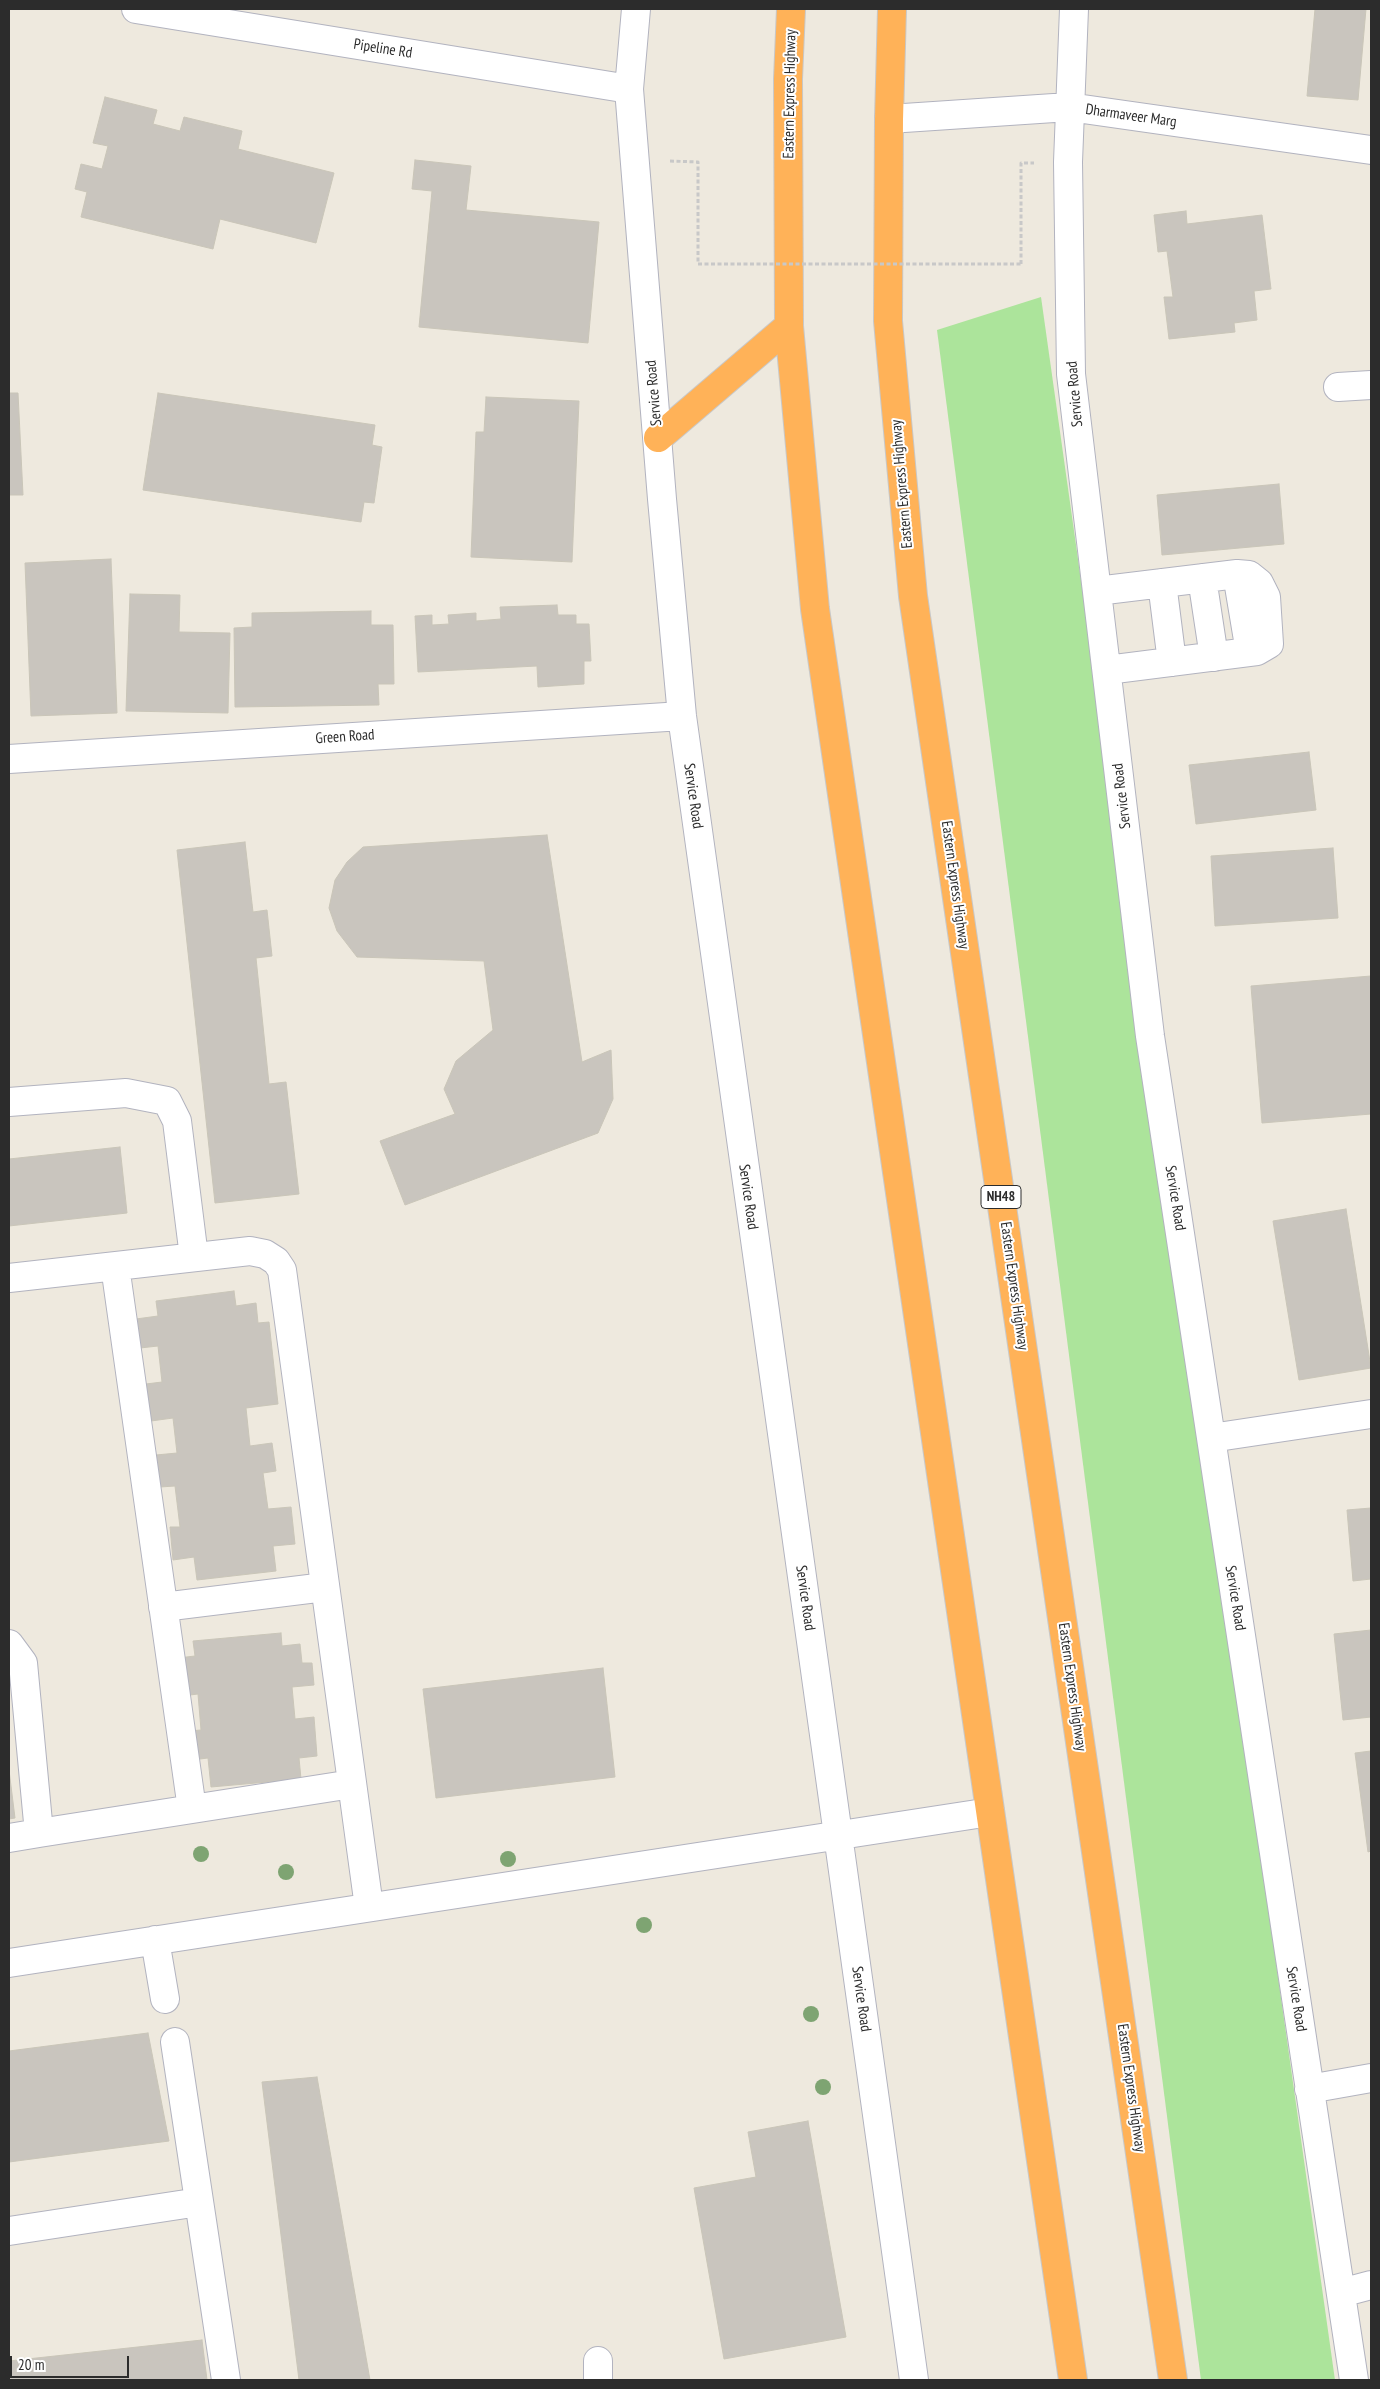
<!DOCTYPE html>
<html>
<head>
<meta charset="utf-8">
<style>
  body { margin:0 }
  #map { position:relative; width:1380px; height:2389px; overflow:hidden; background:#eee9de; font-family:"PT Sans Narrow",sans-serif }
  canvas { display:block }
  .frame { position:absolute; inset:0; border:10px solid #2c2c2c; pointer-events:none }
  .scale { position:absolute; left:10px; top:2356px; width:119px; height:22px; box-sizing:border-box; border:2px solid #2c2c2c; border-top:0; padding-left:6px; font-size:15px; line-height:18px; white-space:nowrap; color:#2c2c2c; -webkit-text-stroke:4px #fff; paint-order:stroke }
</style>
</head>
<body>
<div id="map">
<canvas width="1380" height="2389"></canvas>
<div class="frame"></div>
<div class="scale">20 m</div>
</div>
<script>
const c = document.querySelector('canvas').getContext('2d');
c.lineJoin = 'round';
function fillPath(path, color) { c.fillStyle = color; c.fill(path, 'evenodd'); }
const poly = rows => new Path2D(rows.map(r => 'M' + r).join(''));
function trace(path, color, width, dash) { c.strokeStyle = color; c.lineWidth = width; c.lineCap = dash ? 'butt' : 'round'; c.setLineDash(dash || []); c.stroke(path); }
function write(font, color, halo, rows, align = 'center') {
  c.font = font + ' "PT Sans Narrow",sans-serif'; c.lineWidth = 4; c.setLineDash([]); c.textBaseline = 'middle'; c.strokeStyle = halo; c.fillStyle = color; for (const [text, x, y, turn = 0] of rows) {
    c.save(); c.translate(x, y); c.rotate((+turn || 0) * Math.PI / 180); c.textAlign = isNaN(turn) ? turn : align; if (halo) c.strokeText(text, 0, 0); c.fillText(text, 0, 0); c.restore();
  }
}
const green = poly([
  [1041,297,1335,2380,1201,2380,937,330]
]);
const building = poly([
  [1315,9,1366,9,1358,100,1307,96,1315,9],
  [105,97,157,110,153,124,180,131,184,117,242,131,238,149,334,173,316,243,220,219,213,249,81,217,87,192,75,189,81,164,102,169,108,146,93,143,105,97],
  [415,160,471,166,466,210,599,222,588,343,419,327,432,191,412,189,415,160],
  [1186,211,1187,224,1262,215,1271,289,1254,291,1257,320,1234,323,1235,332,1169,339,1164,297,1173,297,1167,251,1158,252,1154,215,1186,211],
  [9,393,18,393,23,495,9,495,9,393],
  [158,393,375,425,372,445,382,447,374,503,364,502,361,522,143,490,158,393],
  [486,397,579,401,572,562,471,557,476,432,484,432,486,397],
  [1279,484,1284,544,1162,555,1157,495,1279,484],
  [111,559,117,713,31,716,25,563,111,559],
  [130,594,180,595,179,632,230,633,228,713,126,711,130,594],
  [557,605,558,615,576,615,576,624,589,624,591,661,584,661,584,684,538,687,537,666,418,672,415,616,432,615,432,625,449,624,448,615,476,613,476,621,501,619,500,607,557,605],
  [371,611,371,625,393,625,394,684,378,684,379,705,235,707,234,628,252,627,252,613,371,611],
  [1309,752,1316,810,1196,824,1189,765,1309,752],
  [547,835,582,1062,611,1050,613,1099,598,1133,405,1205,380,1141,455,1114,444,1089,456,1061,493,1030,484,961,357,957,337,931,329,908,335,880,347,862,363,847,547,835],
  [245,842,253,912,267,910,272,956,256,958,269,1084,286,1082,299,1194,215,1203,177,850,245,842],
  [1333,848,1338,918,1215,926,1211,856,1333,848],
  [1371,976,1371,1114,1262,1123,1251,986,1371,976],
  [120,1147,127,1213,9,1226,9,1159,120,1147],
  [1346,1209,1371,1368,1299,1380,1273,1221,1346,1209],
  [234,1291,236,1306,256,1303,258,1323,269,1322,278,1404,246,1408,250,1446,272,1443,276,1471,263,1473,268,1509,291,1507,295,1544,273,1546,276,1571,197,1580,194,1557,173,1560,170,1527,180,1527,175,1486,160,1487,156,1455,177,1453,173,1418,151,1421,146,1384,162,1382,158,1346,140,1348,136,1319,158,1316,156,1301,234,1291],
  [1371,1508,1371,1579,1353,1581,1347,1510,1371,1508],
  [1371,1630,1371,1717,1343,1720,1334,1634,1371,1630],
  [281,1633,282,1646,300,1644,302,1663,312,1663,314,1685,292,1687,295,1719,314,1717,317,1756,299,1758,301,1779,211,1787,208,1758,192,1760,189,1731,201,1730,198,1694,182,1696,178,1658,195,1656,193,1641,281,1633],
  [603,1668,615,1777,436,1798,423,1689,603,1668],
  [1371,1751,1371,1851,1368,1852,1355,1753,1371,1751],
  [9,1770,15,1818,9,1819,9,1770],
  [148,2033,169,2141,9,2162,9,2051,148,2033],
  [317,2077,370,2380,299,2380,262,2082,317,2077],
  [808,2121,846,2337,724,2359,694,2188,756,2177,748,2132,808,2121],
  [202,2340,207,2380,9,2380,9,2361,202,2340]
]);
const path = poly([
  [670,161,698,162,698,264],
  [1021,264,1021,163,1034,163]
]);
const minor = poly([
  [136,9,629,89],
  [636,9,629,89,662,499,682,716,914,2380],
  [1074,9,1068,162,1071,374,1150,1036,1354,2380],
  [889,119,1069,107,1371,150],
  [1338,387,1371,385],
  [1237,574,1250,652],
  [1202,578,1214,657],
  [1162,583,1172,662],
  [1097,591,1237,574,1249,575,1259,583,1266,597,1269,644,1257,651,1107,670],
  [9,759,682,716],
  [9,1102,126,1093,167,1101,177,1121,194,1257],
  [115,1266,192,1809],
  [9,1278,250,1251,265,1254,276,1261,282,1270,369,1907],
  [1211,1438,1371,1414],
  [163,1607,325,1587],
  [9,1644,23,1663,39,1833,9,1838],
  [39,1833,352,1784],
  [155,1940,165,1999],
  [9,1963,990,1812],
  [175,2042,226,2380],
  [1309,2089,1371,2078],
  [9,2231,199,2202],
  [1341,2293,1371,2285],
  [598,2361,598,2380]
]);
const highway = poly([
  [791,9,788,79,789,326,815,609,1073,2380],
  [892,9,889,119,888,321,913,596,1173,2380],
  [658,438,789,326]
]);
const pathBridge = poly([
  [698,264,1021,264]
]);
const trees = [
  [201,1854],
  [508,1859],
  [286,1872],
  [644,1925],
  [811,2014],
  [823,2087]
];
const shields = [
  [1001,1197,40]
];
const shieldNames = [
  ["NH48",1001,1197]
];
const streetNames = [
  ["Pipeline Rd",383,49,9],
  ["Eastern Express Highway",790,94,-89],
  ["Dharmaveer Marg",1131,116,8],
  ["Service Road",654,393,-95],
  ["Service Road",1075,394,-95],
  ["Eastern Express Highway",902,484,-95],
  ["Green Road",345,737,-4],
  ["Service Road",693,796,82],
  ["Service Road",1122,796,-97],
  ["Eastern Express Highway",955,885,82],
  ["Service Road",748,1197,82],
  ["Service Road",1175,1198,81],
  ["Eastern Express Highway",1014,1286,82],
  ["Service Road",805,1598,82],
  ["Service Road",1235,1598,81],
  ["Eastern Express Highway",1072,1687,82],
  ["Service Road",861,1999,82],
  ["Service Road",1296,1999,81],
  ["Eastern Express Highway",1131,2088,82]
];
fillPath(green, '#ace49b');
fillPath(building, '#c9c5be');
trace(building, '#c9c5b8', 1);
trace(minor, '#b2b3bf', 30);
trace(highway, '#c8c8c8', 30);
trace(path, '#c8c8c8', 3, [4, 2.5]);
trace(minor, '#fff', 28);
trace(highway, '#ffb258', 28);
trace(pathBridge, '#c8c8c8', 3, [4, 2.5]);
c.fillStyle = '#7ea472';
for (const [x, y] of trees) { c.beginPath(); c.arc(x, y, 8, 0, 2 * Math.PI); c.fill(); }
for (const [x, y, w] of shields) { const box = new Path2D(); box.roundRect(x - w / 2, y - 11.5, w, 23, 4); c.fillStyle = '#fff'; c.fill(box); trace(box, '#2c2c2c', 1); }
write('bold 14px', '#2c2c2c', null, shieldNames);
write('15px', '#2c2c2c', '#fff', streetNames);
</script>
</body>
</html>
